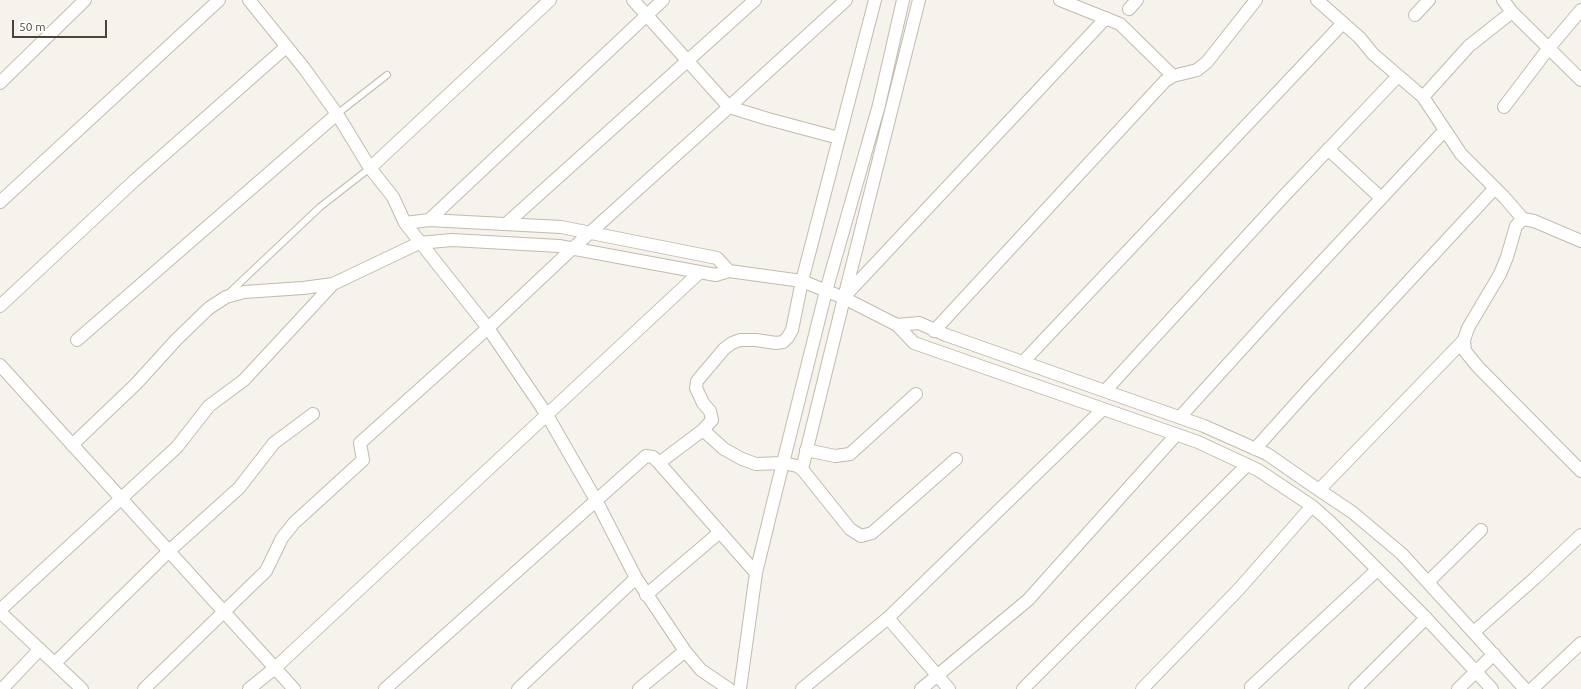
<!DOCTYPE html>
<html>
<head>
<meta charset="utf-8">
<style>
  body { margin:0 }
  #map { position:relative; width:1581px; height:689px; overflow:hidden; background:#f6f3ec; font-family:Ubuntu,sans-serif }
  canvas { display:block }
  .scale { position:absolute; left:12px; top:20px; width:95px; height:18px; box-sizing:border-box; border:2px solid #4b4439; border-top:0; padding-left:5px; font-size:12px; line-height:14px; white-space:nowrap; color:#4b4439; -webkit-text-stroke:3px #fff; paint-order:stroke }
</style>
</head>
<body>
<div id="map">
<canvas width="1581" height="689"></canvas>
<div class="scale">50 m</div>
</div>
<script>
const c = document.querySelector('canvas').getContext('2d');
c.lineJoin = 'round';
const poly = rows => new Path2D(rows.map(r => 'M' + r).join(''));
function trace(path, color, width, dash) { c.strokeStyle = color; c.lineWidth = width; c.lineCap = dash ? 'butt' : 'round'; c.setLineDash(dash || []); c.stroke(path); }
const service = poly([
  [337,114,387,75],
  [229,293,320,207,370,168]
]);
const minor = poly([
  [249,0,304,68,337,114,370,168,393,197,405,223,488,328,547,415,596,500,636,578,685,651,701,670,729,689],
  [633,0,729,107,846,0],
  [1060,0,1120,24,1173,76],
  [1317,0,1360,38,1373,54,1423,97,1461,154,1504,197,1523,219],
  [1503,0,1512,12],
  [1129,9,1137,0],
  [1415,15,1429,0],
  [0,83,85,0],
  [1423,97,1469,46,1512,12,1581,80],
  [1504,107,1548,49,1581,10],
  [1328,149,1381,198],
  [370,168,550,0],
  [0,202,219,0],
  [429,220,663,0],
  [405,223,429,220,561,227,717,258,729,271],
  [506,224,755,0],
  [1581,241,1534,221,1523,219,1516,226,1507,257,1500,274,1468,328,1464,340,1465,351,1478,367,1581,471],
  [844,297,1106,18],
  [0,306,134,181,286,47],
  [897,325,919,323,946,335,1204,426,1267,454,1319,490,1352,512,1402,554,1525,689],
  [934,331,1165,81,1173,76,1197,70,1207,62,1256,0],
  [77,340,337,114],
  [1023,362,1343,23],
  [0,365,294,689],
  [1105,391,1283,197,1398,76],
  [1180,417,1278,309,1445,130],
  [703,430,724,449,742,459,756,464,783,463,797,466,802,469,850,529,861,536,872,533,956,459],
  [72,445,136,384,176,340,209,308,226,297,244,292,303,288,333,284,419,243,452,240,559,246,716,275,729,271,802,281,844,298,897,325,914,343,1198,442,1258,470,1312,506,1330,522,1426,618,1492,689],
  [1255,449,1308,390,1495,188],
  [806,450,835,456,850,454,916,394],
  [659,463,703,430,712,420,710,411,703,403,696,388,697,381,724,349,732,343,740,340,756,340,776,343,783,342,788,337,792,330,802,281,875,0],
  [802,469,844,298,919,0],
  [1319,490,1464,340],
  [1428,582,1481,530],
  [646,595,720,532],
  [0,610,177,447,209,406,244,380,333,284],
  [0,612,82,689],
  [888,618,1103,409],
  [1474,632,1535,578,1581,535],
  [55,663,169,551,239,488,274,443,313,414],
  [3,688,40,649],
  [144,689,266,571,282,538,294,523,363,460,360,443,488,328,573,248,729,107,768,119,839,138],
  [249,689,275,668,700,272],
  [385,689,646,456,653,457,659,463,756,573],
  [518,689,636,578],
  [639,689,685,651],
  [740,689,756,573,772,507,826,291,879,105,903,0],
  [802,689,888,618,949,689],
  [921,689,1028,600,1176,435],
  [1023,689,1247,465],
  [1142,689,1239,589,1312,506],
  [1252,689,1251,687,1377,570],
  [1355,689,1426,618],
  [1458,689,1494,654],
  [1532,689,1581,643]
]);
trace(service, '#c2bbae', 8);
trace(minor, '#c2bbae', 14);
trace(service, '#fff', 6);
trace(minor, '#fff', 12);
</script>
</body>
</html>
